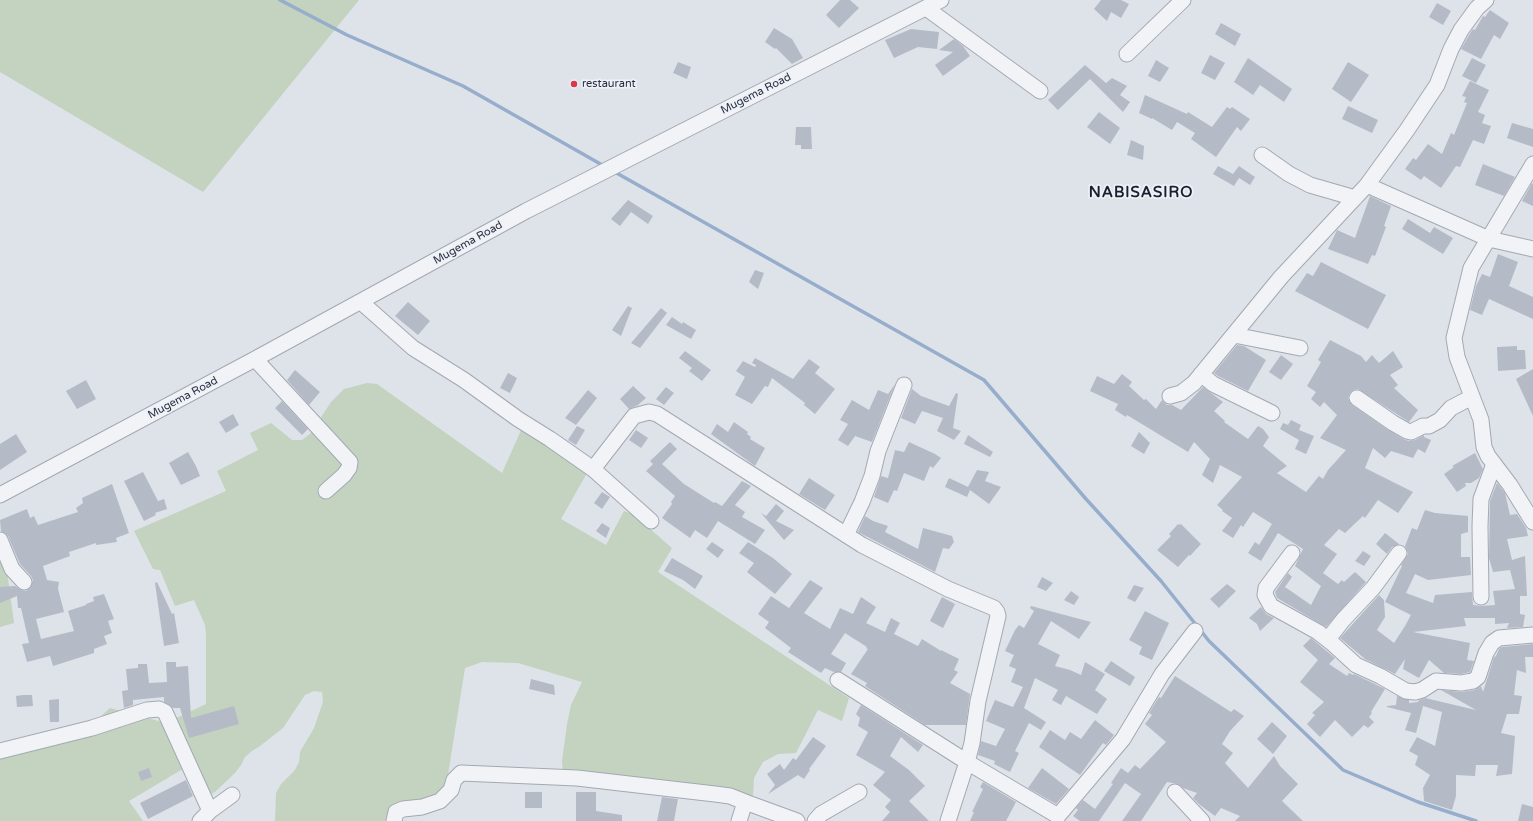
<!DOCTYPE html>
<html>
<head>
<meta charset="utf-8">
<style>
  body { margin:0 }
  canvas { display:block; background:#dee2e9 }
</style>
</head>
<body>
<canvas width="1533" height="821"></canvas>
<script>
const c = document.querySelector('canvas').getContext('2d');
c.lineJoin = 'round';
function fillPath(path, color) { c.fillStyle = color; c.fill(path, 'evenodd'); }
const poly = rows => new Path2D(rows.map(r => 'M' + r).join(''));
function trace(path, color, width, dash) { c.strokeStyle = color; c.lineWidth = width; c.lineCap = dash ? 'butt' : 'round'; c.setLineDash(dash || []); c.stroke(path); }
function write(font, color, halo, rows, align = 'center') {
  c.font = font + ' "Varela Round",sans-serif'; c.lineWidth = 3.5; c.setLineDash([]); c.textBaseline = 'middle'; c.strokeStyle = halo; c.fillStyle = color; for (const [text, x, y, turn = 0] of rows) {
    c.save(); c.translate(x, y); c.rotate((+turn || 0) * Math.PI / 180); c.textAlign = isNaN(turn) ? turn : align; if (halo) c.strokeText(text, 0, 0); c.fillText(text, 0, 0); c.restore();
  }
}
const green = poly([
  [0,0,359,0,203,192,0,72],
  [367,383,377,384,502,473,522,428,587,473,561,519,606,545,624,511,633,514,672,548,658,572,849,698,842,721,818,710,796,753,778,754,763,762,754,778,753,796,700,784,563,774,562,761,567,724,571,705,582,682,518,663,482,662,465,668,443,806,401,810,396,821,275,821,276,793,281,784,295,770,299,762,300,752,314,728,323,702,322,692,314,691,305,695,283,728,260,746,252,751,245,757,241,765,235,773,215,792,207,796,196,776,181,770,129,801,143,821,0,821,0,756,57,745,65,735,100,734,100,717,110,708,166,723,206,704,206,634,205,625,194,600,175,606,160,570,153,569,134,531,226,491,217,471,258,450,250,433,271,423,292,440,302,440,310,434,331,402,344,389],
  [0,549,6,564,14,623,0,627]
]);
const stream = poly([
  [280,0,347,35,463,86,604,166],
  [613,171,984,380,1086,499,1161,581,1209,641,1343,770,1418,802,1476,821]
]);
const building = poly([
  [840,0,850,0,859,8,839,28,826,15],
  [1101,0,1121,0,1129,4,1121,18,1111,12,1107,21,1094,9],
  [1437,3,1451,11,1443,25,1429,17],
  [1490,10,1509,23,1500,39,1494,35,1481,59,1461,49,1469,35,1473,29,1475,30,1483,16,1485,17],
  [1221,23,1241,34,1235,46,1215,34],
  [774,28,792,39,803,58,792,64,776,48,775,49,765,42],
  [911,29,939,32,937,49,918,47,894,58,885,40],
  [954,39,963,46,970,56,943,76,935,65,953,52,939,50],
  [1210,55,1225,63,1215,80,1201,73],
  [1248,58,1292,89,1284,102,1260,85,1253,95,1234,82],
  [1472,58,1486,65,1476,83,1462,76],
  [1156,60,1169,68,1160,82,1148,76],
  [678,62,691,67,687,79,673,73],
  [1348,62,1369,75,1351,102,1332,89],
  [1085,65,1106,83,1112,78,1127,86,1120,95,1130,102,1123,112,1090,79,1058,110,1048,100],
  [1470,81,1489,90,1478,112,1485,115,1482,123,1491,126,1484,144,1473,140,1460,167,1456,166,1441,188,1424,176,1421,180,1405,169,1413,158,1416,160,1428,144,1442,154,1451,133,1454,135,1467,103,1464,102,1466,97,1462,96],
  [1145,95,1187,114,1188,112,1212,127,1227,107,1230,109,1232,107,1250,119,1241,131,1237,127,1216,157,1191,139,1195,133,1177,122,1172,130,1152,118,1152,119,1139,113],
  [1348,106,1378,120,1372,133,1342,119],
  [1099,112,1120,128,1110,144,1087,127],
  [1512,123,1533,129,1533,147,1507,138],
  [796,127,811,127,812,149,801,149,801,145,795,145],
  [1131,140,1144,146,1143,160,1127,155],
  [1483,164,1515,177,1504,196,1475,185],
  [1218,166,1233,174,1239,166,1255,177,1250,185,1239,178,1234,186,1213,174],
  [1532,183,1533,184,1533,206,1522,201],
  [1370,196,1391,206,1384,226,1386,227,1375,256,1372,255,1368,264,1328,249,1337,230,1355,238],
  [628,200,653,216,648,224,631,212,620,226,611,219],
  [1408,219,1430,233,1434,227,1453,238,1443,254,1402,229],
  [1498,254,1518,262,1509,286,1533,297,1533,319,1489,299,1482,315,1470,310,1476,286,1482,274,1490,277],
  [1321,262,1386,295,1368,329,1295,291,1307,273,1313,276],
  [755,270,764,273,758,289,749,282],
  [408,302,430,321,418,335,395,316],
  [628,306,632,308,621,336,612,330],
  [661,308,667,313,640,348,631,343],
  [672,317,682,324,683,322,696,330,691,339,666,325],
  [1330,340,1361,356,1366,362,1372,355,1379,363,1393,351,1403,367,1390,375,1398,385,1394,388,1418,410,1409,422,1358,389,1354,390,1350,393,1348,397,1349,401,1352,405,1388,430,1403,439,1409,441,1415,440,1424,435,1424,437,1431,440,1425,453,1418,449,1413,458,1391,451,1385,458,1373,448,1365,468,1413,492,1398,513,1378,500,1365,518,1363,516,1345,533,1339,529,1324,545,1337,554,1323,573,1338,584,1342,580,1344,582,1355,572,1366,582,1326,627,1277,598,1285,587,1311,605,1321,586,1295,566,1303,549,1278,533,1261,561,1248,553,1255,542,1259,545,1272,524,1253,512,1243,527,1241,525,1233,538,1222,531,1232,518,1222,511,1223,510,1217,505,1242,477,1220,465,1213,483,1202,475,1210,459,1194,442,1188,452,1127,415,1126,417,1115,410,1118,404,1090,391,1097,376,1114,384,1122,374,1132,382,1129,386,1144,400,1146,399,1156,409,1162,400,1167,405,1172,405,1181,410,1203,387,1223,402,1214,411,1225,421,1224,422,1248,439,1258,426,1263,429,1269,437,1263,446,1287,466,1277,473,1306,492,1319,476,1323,479,1328,470,1346,450,1320,438,1337,415,1324,402,1320,407,1311,399,1316,392,1307,386,1321,362,1318,360],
  [1237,345,1244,346,1266,360,1248,391,1218,376,1214,373],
  [1517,346,1517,350,1525,350,1526,369,1498,371,1497,347],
  [685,351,711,370,702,381,689,371,692,368,679,358],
  [1281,355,1293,364,1281,380,1269,372],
  [755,358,793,379,809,359,820,367,815,373,835,389,815,414,804,405,805,403,772,378,768,387,765,386,752,404,735,395,745,377,736,371,743,361,755,367,756,365,752,363],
  [1533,369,1533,416,1516,379],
  [295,370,320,392,309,405,287,380],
  [508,373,517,378,510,393,500,388],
  [86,380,96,399,77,409,66,391],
  [895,384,872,442,855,436,848,446,838,440,848,424,840,420,852,400,869,410,878,390,888,394],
  [633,386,646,398,638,405,629,409,620,399],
  [666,387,674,393,664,405,656,399],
  [912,389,921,396,949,406,956,393,958,394,953,428,961,431,954,440,937,431,943,418,922,411,915,424,901,418],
  [588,390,597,398,576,425,565,418],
  [282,401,308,429,302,435,275,408],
  [233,414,239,425,226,433,219,422],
  [1291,420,1301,425,1299,430,1314,436,1306,454,1295,449,1299,440,1280,429,1283,423,1288,425],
  [734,422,748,432,747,434,751,437,750,439,765,448,755,466,711,434,717,424,728,432],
  [577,426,585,430,576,445,568,440],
  [636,430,648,438,641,448,629,440],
  [1139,432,1150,443,1144,454,1131,446],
  [16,434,27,452,0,470,0,444],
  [968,435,993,452,990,457,964,444],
  [670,442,677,449,662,464,684,484,714,503,715,502,722,506,742,481,751,486,735,505,745,512,742,517,765,530,755,544,718,521,707,538,695,530,690,538,662,518,672,504,671,502,675,496,646,471,653,464,650,461],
  [909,442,935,454,941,458,933,468,930,466,924,481,904,473,897,491,894,490,888,503,874,497,881,476,888,478,895,450,904,452],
  [188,452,196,466,200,476,181,485,169,463],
  [1475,453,1483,469,1479,478,1471,483,1465,483,1466,486,1457,492,1444,474,1454,467,1452,466],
  [977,470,989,472,985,481,1001,487,989,504,970,490,967,497,945,487,949,478,968,487],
  [143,472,158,501,164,499,167,509,155,513,156,515,144,521,124,481],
  [809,478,835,495,825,510,799,494],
  [1497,483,1505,493,1510,515,1517,514,1526,528,1528,536,1507,539,1512,560,1525,556,1527,596,1520,596,1520,614,1525,615,1523,627,1507,628,1509,623,1495,624,1495,618,1464,618,1466,626,1413,632,1470,643,1467,660,1474,661,1470,672,1461,674,1444,673,1429,660,1419,678,1403,669,1405,659,1395,674,1365,659,1340,638,1379,595,1384,600,1385,617,1377,630,1394,643,1405,626,1411,615,1385,602,1402,566,1401,565,1408,554,1407,550,1405,546,1412,528,1417,530,1425,510,1435,513,1468,516,1468,532,1461,534,1461,557,1470,557,1471,575,1428,580,1415,574,1406,593,1433,603,1435,595,1472,592,1473,605,1482,606,1495,605,1493,591,1515,589,1510,570,1493,572,1489,558,1490,501],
  [112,484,129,533,116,538,117,542,96,545,96,543,69,552,70,556,43,566,47,580,59,582,58,589,64,612,36,619,41,639,74,631,68,611,86,605,86,604,94,601,93,597,104,594,114,619,108,621,112,633,104,636,107,644,94,649,94,653,53,666,50,656,27,662,22,644,29,643,21,608,18,608,17,596,0,603,0,587,15,586,21,590,26,591,30,588,33,580,31,576,20,564,8,536,1,531,0,520,27,509,30,518,34,516,38,525,78,512,76,508,83,503,82,498],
  [602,492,610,497,602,509,594,503],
  [776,504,784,511,776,521,794,530,784,540,761,513,766,516],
  [865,516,873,521,888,526,885,532,918,549,923,528,952,536,954,542,949,549,943,548,935,572,858,532],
  [602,523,610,528,606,538,596,531],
  [1178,524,1179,525,1181,524,1201,544,1190,556,1189,555,1178,567,1157,550,1171,536,1169,534],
  [1385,533,1399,544,1392,547,1387,554,1376,544],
  [712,542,724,550,718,558,706,549],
  [748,542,773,558,792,574,775,594,747,572,754,563,739,553],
  [1363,551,1371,556,1364,566,1355,561],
  [672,558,703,576,695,589,683,580,664,571],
  [1288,573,1292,577,1277,598,1275,592],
  [1042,577,1053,583,1046,591,1037,587],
  [810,580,823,588,804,613,830,629,840,608,853,614,861,597,876,607,866,623,885,632,891,618,900,623,894,634,918,646,922,639,941,651,941,650,959,659,954,670,958,672,950,683,970,694,966,725,925,725,865,686,867,683,851,674,868,649,866,648,867,647,845,633,831,654,846,663,841,672,834,672,825,668,821,673,788,652,791,648,765,628,769,622,758,614,771,596,789,608],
  [157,582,172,614,174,613,179,643,164,646,155,583],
  [1227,584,1236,591,1219,608,1210,599],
  [1134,585,1144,588,1135,602,1127,598],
  [1071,591,1079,597,1074,605,1064,600],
  [942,597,955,604,943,628,930,621],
  [1031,606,1091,622,1079,639,1051,621,1038,644,1060,655,1055,666,1070,670,1081,675,1085,662,1105,674,1095,690,1107,699,1097,714,1066,696,1061,705,1052,700,1058,690,1035,678,1024,708,1046,722,1041,730,1029,723,1015,751,1019,753,1010,772,994,764,995,761,978,755,981,741,996,746,1005,729,986,721,995,700,1013,707,1023,687,1011,682,1016,669,1009,666,1014,655,1005,651,1015,630,1019,625,1024,628,1034,611,1030,608],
  [1261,607,1266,614,1274,618,1260,631,1257,624,1249,618],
  [1145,611,1169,623,1152,660,1139,654,1142,647,1129,640],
  [1311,638,1335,658,1329,664,1347,676,1349,673,1353,675,1354,674,1385,689,1371,712,1372,713,1369,717,1374,722,1368,728,1364,725,1352,737,1335,720,1320,737,1307,724,1315,715,1312,713,1324,702,1300,682,1318,660,1303,646],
  [1533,644,1533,657,1525,657,1526,673,1517,670,1514,695,1522,696,1519,714,1507,714,1501,733,1515,736,1512,774,1496,776,1498,765,1476,765,1475,776,1456,775,1456,796,1452,810,1424,801,1423,788,1430,775,1415,765,1418,756,1409,751,1417,737,1435,746,1442,712,1423,706,1416,733,1405,730,1411,713,1387,707,1387,706,1396,705,1397,696,1409,700,1409,703,1418,702,1419,700,1425,698,1476,710,1441,690,1462,692,1475,690,1481,686,1483,692,1494,657,1496,656,1499,649,1502,647],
  [1111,661,1135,677,1130,686,1104,671],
  [166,662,176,662,176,667,188,666,191,718,234,706,239,724,189,738,180,708,173,708,164,702,164,697,133,700,133,705,124,708,122,691,128,690,126,669,138,668,138,664,147,664,149,683,167,682],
  [1175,676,1231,712,1234,709,1244,716,1230,731,1222,744,1233,753,1225,763,1248,788,1274,756,1280,766,1298,784,1282,801,1303,821,1235,821,1240,816,1221,808,1215,816,1200,805,1193,798,1197,793,1183,788,1178,784,1167,782,1141,821,1122,821,1141,794,1125,783,1099,821,1080,821,1073,816,1078,810,1076,808,1083,800,1095,809,1113,784,1111,783,1121,768,1128,773,1135,765,1140,769,1166,742,1145,724,1152,715,1149,713,1157,700,1159,697,1161,698],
  [531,679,554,685,555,695,529,689],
  [23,695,32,695,33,706,17,707,16,696],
  [59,699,59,722,50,722,49,700],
  [861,705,923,745,918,752,901,737,890,756,909,770,925,786,909,801,929,821,882,821,890,812,885,807,891,800,873,785,885,772,856,755,868,732,858,726,860,718,856,714],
  [1095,720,1114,735,1106,745,1103,743,1080,775,1039,747,1050,730,1065,740,1070,732,1081,739],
  [1272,722,1287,736,1273,754,1257,739],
  [813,737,826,746,809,769,810,770,804,779,798,775,768,794,775,785,767,774,780,764,784,770,793,758,796,760],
  [149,768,152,777,141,781,138,772],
  [1042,768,1069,789,1056,804,1028,788],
  [186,780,193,796,148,819,140,803],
  [983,782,1016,802,1006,821,970,821,974,812,972,812,983,789,980,787],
  [525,792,542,792,542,808,525,808],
  [576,792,596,792,596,811,622,815,622,821,576,821],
  [662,797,678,799,674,821,657,821],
  [1522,804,1533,807,1533,821,1518,821]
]);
const minor = poly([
  [926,8,1040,91],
  [1127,54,1183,0],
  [1262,155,1289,174,1310,185,1355,198],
  [1533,164,1471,268,1454,338,1457,357,1481,420,1484,447,1488,456,1510,485,1533,522],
  [1367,185,1489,239,1533,249],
  [361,302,413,348,464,380,518,419,550,439,593,469,651,521],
  [1234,335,1300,348],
  [255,359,350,462,349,468,344,475,326,491],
  [1201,374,1213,384,1272,413],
  [1170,396,1181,393,1194,383,1281,277,1367,185,1407,130,1437,85,1451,49,1461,30,1477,8,1486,0],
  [1357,398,1393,423,1407,431,1411,432,1423,426,1429,426,1440,420,1451,408,1472,397],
  [593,469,634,416,649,412,657,414,862,545,948,589,994,608,997,612,998,616,978,701,972,743,967,762,948,821],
  [0,495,255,359,526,211,941,0],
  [846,535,862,502,872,476,878,451,904,385],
  [0,540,12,569,24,582],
  [1292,553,1266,588,1265,595,1271,606,1318,632,1332,643,1356,665,1380,676,1406,691,1415,692,1422,690,1436,681,1461,683,1473,681,1478,677,1486,653,1492,643,1499,638,1533,635],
  [1481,597,1480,526,1481,499,1494,464],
  [1328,639,1343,620,1373,588,1399,553],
  [838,680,967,762,1058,816,1123,739,1162,674,1195,631],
  [0,751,92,728,147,710,159,709,165,712,210,811],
  [1175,792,1202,821],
  [200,821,210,811,232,795],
  [394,821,396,812,403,809,422,807,440,801,451,790,454,780,461,773,577,778,715,794,730,796,745,802],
  [739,821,745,802,797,821],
  [815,821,821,814,859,792]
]);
const markers = [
  [574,84,4,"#d73a49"]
];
const poiNames = [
  ["restaurant",582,84]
];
const streetNames = [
  ["Mugema Road",756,94,-27],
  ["Mugema Road",468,243,-29],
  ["Mugema Road",183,398,-28]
];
const districtNames = [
  ["NABISASIRO",1141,193]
];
fillPath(green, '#c3d3bf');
trace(stream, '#97adcc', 3.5);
fillPath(building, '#b5bbc6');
trace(minor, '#a3a9b3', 17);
trace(minor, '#f1f3f7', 15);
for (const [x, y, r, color] of markers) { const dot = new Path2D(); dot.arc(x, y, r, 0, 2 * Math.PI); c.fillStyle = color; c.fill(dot); trace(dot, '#eef1f6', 1.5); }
write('11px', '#262f41', '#eef1f6', poiNames, 'left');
write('11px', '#262f41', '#eef1f6', streetNames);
c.letterSpacing = '1px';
write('bold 15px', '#192032', '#eef1f6', districtNames);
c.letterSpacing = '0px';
</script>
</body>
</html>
